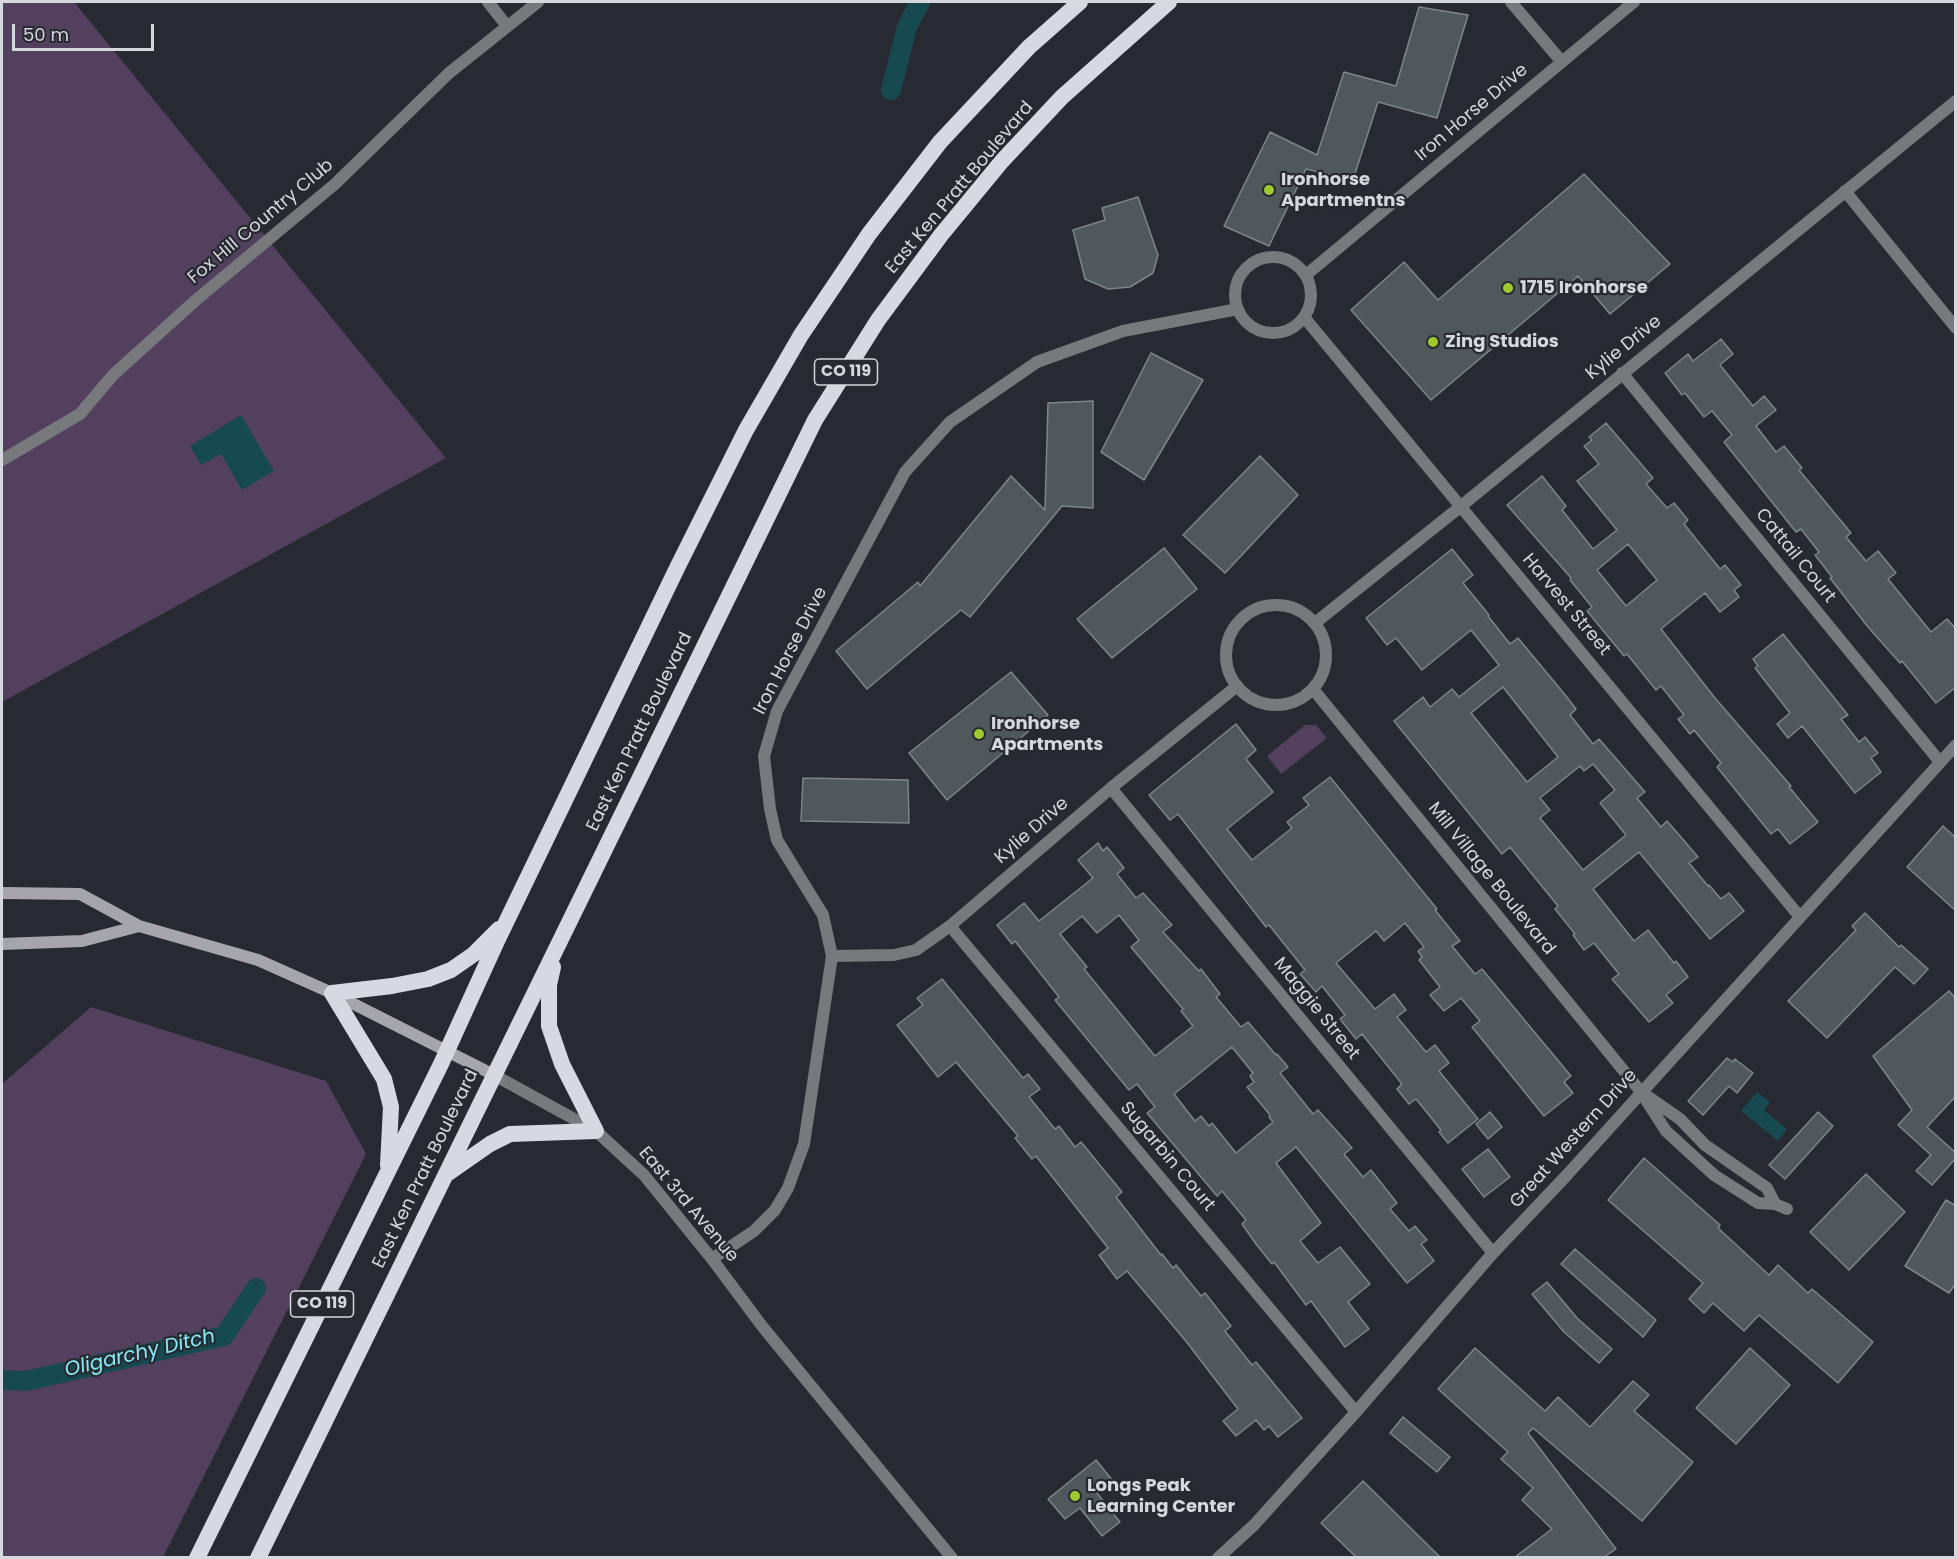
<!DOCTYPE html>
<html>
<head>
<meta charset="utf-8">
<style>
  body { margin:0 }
  #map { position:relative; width:1957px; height:1559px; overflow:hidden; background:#272a30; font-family:Poppins,sans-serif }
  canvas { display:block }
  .frame { position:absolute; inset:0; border:3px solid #d5d8dc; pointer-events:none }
  .scale { position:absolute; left:12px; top:24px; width:142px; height:27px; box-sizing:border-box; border:3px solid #d5d8dc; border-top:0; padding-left:8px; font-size:18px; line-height:21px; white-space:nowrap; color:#d5d8dc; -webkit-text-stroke:4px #272a30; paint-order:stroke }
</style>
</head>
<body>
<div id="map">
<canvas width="1957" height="1559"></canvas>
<div class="frame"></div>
<div class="scale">50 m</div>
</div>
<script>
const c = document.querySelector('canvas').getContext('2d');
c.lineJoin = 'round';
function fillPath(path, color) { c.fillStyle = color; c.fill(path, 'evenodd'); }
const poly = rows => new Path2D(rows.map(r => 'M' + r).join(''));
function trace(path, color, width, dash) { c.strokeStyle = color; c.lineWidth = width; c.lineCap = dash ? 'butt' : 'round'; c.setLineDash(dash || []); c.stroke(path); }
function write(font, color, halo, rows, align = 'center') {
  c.font = font + ' Poppins,sans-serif'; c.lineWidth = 4.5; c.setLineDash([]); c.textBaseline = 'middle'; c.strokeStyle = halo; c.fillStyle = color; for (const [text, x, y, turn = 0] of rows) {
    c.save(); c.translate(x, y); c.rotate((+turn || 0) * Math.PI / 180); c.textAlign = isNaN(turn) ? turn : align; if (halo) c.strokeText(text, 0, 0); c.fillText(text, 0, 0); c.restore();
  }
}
const green = poly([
  [2,2,74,2,446,458,2,702],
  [1305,725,1316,725,1327,738,1281,774,1267,756],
  [91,1007,326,1081,366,1154,163,1557,2,1557,2,1084]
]);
const water = poly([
  [241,415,274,471,242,490,221,454,201,465,190,446],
  [1757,1092,1770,1102,1764,1110,1787,1129,1778,1141,1741,1111]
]);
const canal = poly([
  [891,90,907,27,920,2],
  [2,1380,26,1381,224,1336,256,1288]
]);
const building = poly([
  [1419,7,1468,15,1437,118,1378,102,1353,180,1306,169,1269,246,1224,226,1270,132,1317,155,1344,72,1396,86,1419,7],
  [1584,174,1670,264,1610,314,1578,276,1431,400,1351,310,1404,262,1438,300,1584,174],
  [1138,197,1158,255,1153,273,1130,287,1108,289,1085,279,1073,230,1105,220,1102,208,1138,197],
  [1721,339,1733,354,1720,365,1753,406,1764,396,1776,410,1756,426,1776,452,1784,446,1802,468,1799,470,1851,533,1846,537,1866,561,1878,551,1896,573,1888,579,1931,632,1947,619,1956,629,1956,687,1936,703,1902,661,1900,663,1868,627,1830,578,1832,577,1815,555,1819,552,1801,529,1796,532,1724,442,1732,435,1712,411,1704,417,1685,393,1682,395,1665,373,1688,354,1693,361,1721,339],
  [1151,353,1203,380,1144,480,1101,452,1151,353],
  [1093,401,1093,508,1062,506,970,617,961,610,867,689,836,651,918,582,920,586,1011,476,1045,510,1048,403,1093,401],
  [1606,423,1653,478,1646,484,1667,508,1674,503,1688,520,1684,524,1720,569,1725,565,1741,585,1734,590,1739,597,1720,612,1705,593,1661,629,1715,698,1791,786,1789,787,1818,822,1790,844,1778,829,1771,834,1717,767,1721,763,1694,730,1690,734,1678,719,1684,715,1661,686,1656,690,1627,654,1624,656,1587,611,1592,607,1570,580,1571,578,1507,505,1542,476,1566,506,1562,510,1593,549,1617,530,1577,481,1599,464,1584,446,1592,440,1589,437,1606,423],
  [1628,544,1657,580,1626,606,1597,570,1628,544],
  [1260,456,1298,495,1225,573,1183,535,1260,456],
  [1164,548,1197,589,1112,658,1077,619,1164,548],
  [1452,549,1473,575,1463,583,1489,615,1488,616,1510,644,1518,638,1566,696,1576,709,1570,715,1593,744,1599,739,1645,792,1637,798,1661,827,1667,821,1686,843,1698,857,1689,863,1708,886,1709,885,1721,899,1729,893,1744,911,1710,939,1639,852,1593,889,1634,941,1648,930,1674,963,1676,961,1688,977,1666,995,1673,1003,1649,1022,1612,979,1619,974,1594,943,1584,950,1573,935,1575,934,1555,909,1558,906,1510,847,1502,854,1394,721,1423,697,1430,707,1452,689,1459,697,1499,665,1471,630,1422,670,1396,638,1387,645,1366,618,1452,549],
  [1503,687,1558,757,1527,782,1471,713,1503,687],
  [1593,764,1615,790,1600,803,1626,835,1583,870,1540,818,1550,810,1540,798,1580,766,1584,771,1593,764],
  [1783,634,1848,715,1841,719,1859,742,1865,737,1878,753,1871,758,1881,772,1855,793,1802,726,1788,738,1777,724,1790,713,1755,668,1758,666,1753,659,1783,634],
  [1011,672,1048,715,947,800,909,753,1011,672],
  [1236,724,1256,750,1246,759,1273,792,1227,829,1252,860,1292,828,1287,822,1309,805,1303,798,1330,777,1437,909,1435,910,1460,941,1452,946,1475,974,1482,969,1571,1076,1564,1082,1573,1093,1544,1116,1472,1027,1480,1021,1461,998,1444,1011,1430,995,1440,987,1419,960,1422,957,1418,951,1424,947,1405,923,1384,941,1376,931,1336,963,1375,1009,1394,994,1406,1010,1397,1017,1426,1052,1435,1045,1449,1063,1439,1071,1478,1119,1448,1143,1439,1132,1441,1130,1416,1099,1409,1104,1397,1089,1402,1084,1362,1034,1356,1039,1340,1019,1345,1015,1322,986,1316,992,1300,974,1305,970,1269,925,1266,927,1178,814,1170,820,1149,795,1236,724],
  [803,778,908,780,909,823,801,821,803,778],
  [1943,826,1956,838,1956,911,1907,867,1943,826],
  [1098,843,1103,851,1107,847,1124,868,1117,874,1136,898,1143,893,1172,925,1163,932,1199,971,1201,969,1220,994,1216,997,1241,1027,1248,1022,1276,1055,1277,1054,1288,1067,1280,1073,1313,1114,1318,1110,1352,1148,1344,1154,1363,1177,1371,1170,1397,1203,1390,1209,1409,1231,1415,1226,1427,1240,1421,1244,1434,1261,1407,1283,1296,1147,1276,1163,1321,1223,1300,1241,1318,1263,1340,1247,1370,1284,1348,1302,1369,1329,1345,1347,1311,1301,1306,1305,1274,1262,1272,1264,1256,1244,1242,1224,1246,1220,1222,1191,1217,1196,1147,1113,1155,1107,1137,1084,1129,1090,1055,1000,1059,997,1015,941,1012,944,997,925,1024,903,1039,921,1093,878,1078,860,1098,843],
  [1119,915,1139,940,1131,947,1183,1009,1181,1011,1193,1026,1155,1056,1084,969,1087,967,1060,934,1082,916,1097,933,1119,915],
  [1232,1047,1253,1073,1250,1076,1254,1082,1247,1087,1270,1115,1269,1117,1273,1122,1236,1153,1212,1123,1209,1126,1201,1116,1195,1121,1174,1094,1232,1047],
  [1865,913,1899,947,1901,945,1928,969,1914,984,1895,967,1827,1038,1788,1001,1856,930,1852,926,1865,913],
  [942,979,1023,1078,1028,1074,1040,1089,1029,1097,1055,1129,1059,1126,1075,1147,1081,1142,1122,1192,1116,1197,1161,1255,1162,1254,1173,1268,1176,1265,1201,1296,1205,1293,1231,1326,1225,1331,1252,1365,1256,1362,1302,1418,1278,1437,1269,1426,1264,1430,1256,1420,1236,1436,1223,1421,1238,1409,1185,1340,1127,1271,1117,1279,1099,1255,1108,1248,1036,1156,1032,1159,1015,1138,1018,1136,956,1062,938,1077,897,1025,923,1005,917,998,942,979],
  [1949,991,1956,999,1956,1096,1927,1127,1956,1153,1956,1158,1932,1185,1916,1171,1931,1155,1898,1125,1912,1110,1873,1056,1949,991],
  [1727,1058,1733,1062,1735,1059,1753,1073,1737,1093,1729,1086,1703,1115,1688,1101,1727,1058],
  [1490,1112,1502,1127,1488,1139,1476,1124,1490,1112],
  [1818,1112,1833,1126,1785,1179,1769,1165,1818,1112],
  [1488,1149,1510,1177,1484,1197,1462,1169,1488,1149],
  [1644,1158,1720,1225,1718,1228,1769,1275,1778,1265,1808,1293,1812,1289,1873,1342,1838,1383,1759,1315,1744,1331,1713,1303,1704,1313,1689,1299,1703,1283,1608,1200,1644,1158],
  [1866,1174,1905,1212,1849,1270,1810,1232,1866,1174],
  [1946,1200,1956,1206,1956,1283,1949,1293,1905,1266,1946,1200],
  [1575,1249,1656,1320,1643,1337,1561,1264,1575,1249],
  [1547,1282,1577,1318,1612,1349,1599,1363,1564,1332,1532,1294,1547,1282],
  [1475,1348,1545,1411,1558,1397,1590,1427,1633,1381,1649,1395,1634,1411,1693,1462,1642,1521,1533,1428,1528,1433,1616,1549,1604,1557,1515,1557,1552,1529,1522,1500,1533,1488,1501,1459,1508,1452,1438,1389,1475,1348],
  [1750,1348,1790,1385,1736,1444,1696,1408,1750,1348],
  [1403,1417,1450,1457,1437,1472,1390,1433,1403,1417],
  [1096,1460,1113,1481,1097,1493,1120,1522,1102,1536,1080,1508,1065,1519,1048,1499,1096,1460],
  [1363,1481,1440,1557,1356,1557,1321,1523,1363,1481]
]);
const minor = poly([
  [488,2,507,26],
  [1511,2,1562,62],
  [1845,191,1956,328],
  '1235 295a38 38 0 1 1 76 0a38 38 0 1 1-76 0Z',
  [1306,275,1634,2],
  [1304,317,1800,917],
  [1622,373,1940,762],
  [2,460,80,414,113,375,196,300,335,184,449,73,538,2],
  '1226 655a50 50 0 1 1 100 0a50 50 0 1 1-100 0Z',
  [1315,623,1460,507,1956,101],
  [1313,689,1641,1092,1666,1131,1714,1175,1758,1203,1775,1204,1787,1209],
  [1111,788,1493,1253],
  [950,926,1356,1412],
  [832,956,894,955,916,950,950,926,1111,788,1237,686],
  [494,1075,596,1131,644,1175,712,1259,762,1326,952,1558],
  [1647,1096,1680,1119,1705,1145,1767,1188,1775,1204],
  [712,1259,754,1231,775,1210,788,1188,804,1144,832,956,823,915,777,840,770,809,764,756,777,711,905,472,950,422,1037,362,1123,331,1238,309],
  [1218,1558,1254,1525,1356,1412,1493,1253,1566,1176,1956,745]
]);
const secondary = poly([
  [2,893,80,894,139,926,258,960,332,993,494,1075],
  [2,944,82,941,139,926]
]);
const trunk = poly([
  [388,1165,391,1107,384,1079,332,993,392,986,428,979,451,970,474,954,499,929],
  [447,1174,490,1144,510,1134,596,1131,562,1064,549,1026,549,985,553,967],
  [197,1558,441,1064,497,941,678,566,746,430,801,335,869,234,940,142,1029,47,1080,2],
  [258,1558,815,420,878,320,941,235,1002,161,1062,97,1169,2]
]);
const markers = [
  [1269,190,6,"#9eca2f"],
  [1508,288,6,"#9eca2f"],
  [1433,342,6,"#9eca2f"],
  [979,734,6,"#9eca2f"],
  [1075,1496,6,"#9eca2f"]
];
const shields = [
  [846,372,63],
  [322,1304,63]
];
const shieldNames = [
  ["CO 119",846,372],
  ["CO 119",322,1304]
];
const streetNames = [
  ["Iron Horse Drive",1472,113,-40],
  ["East Ken Pratt Boulevard",960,188,-50],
  ["Fox Hill Country Club",261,222,-40],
  ["Kylie Drive",1624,348,-39],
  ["Cattail Court",1795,556,51],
  ["Harvest Street",1566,605,50],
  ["Iron Horse Drive",791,651,-63],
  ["East Ken Pratt Boulevard",640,732,-64],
  ["Kylie Drive",1032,831,-41],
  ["Mill Village Boulevard",1491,879,51],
  ["Maggie Street",1316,1009,51],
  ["Great Western Drive",1574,1139,-48],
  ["Sugarbin Court",1167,1157,50],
  ["East Ken Pratt Boulevard",426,1169,-64],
  ["East 3rd Avenue",688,1205,50]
];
const poiNames = [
  ["Ironhorse",1281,180],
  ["Apartmentns",1281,201],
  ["1715 Ironhorse",1520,288],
  ["Zing Studios",1445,342],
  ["Ironhorse",991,724],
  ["Apartments",991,745],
  ["Longs Peak",1087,1486],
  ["Learning Center",1087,1507]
];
const waterNames = [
  ["Oligarchy Ditch",140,1354,-13]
];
fillPath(green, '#52405e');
fillPath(water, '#174a50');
trace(canal, '#174a50', 20);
fillPath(building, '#51585c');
trace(building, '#7e868a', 1.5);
trace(minor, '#78797c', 12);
trace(secondary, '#a5a5ab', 12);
trace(trunk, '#d8d8e0', 16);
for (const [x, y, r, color] of markers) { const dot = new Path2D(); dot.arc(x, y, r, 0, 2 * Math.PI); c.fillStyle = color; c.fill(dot); trace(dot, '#272a30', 2); }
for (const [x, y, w] of shields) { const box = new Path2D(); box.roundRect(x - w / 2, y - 13, w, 26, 4.5); c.fillStyle = '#272a30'; c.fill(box); trace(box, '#d5d8dc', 1.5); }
write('bold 16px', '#d5d8dc', null, shieldNames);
write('18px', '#d5d8dc', '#272a30', streetNames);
write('bold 18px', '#d5d8dc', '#272a30', poiNames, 'left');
write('italic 20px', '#85ecf7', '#272a30', waterNames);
</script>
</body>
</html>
